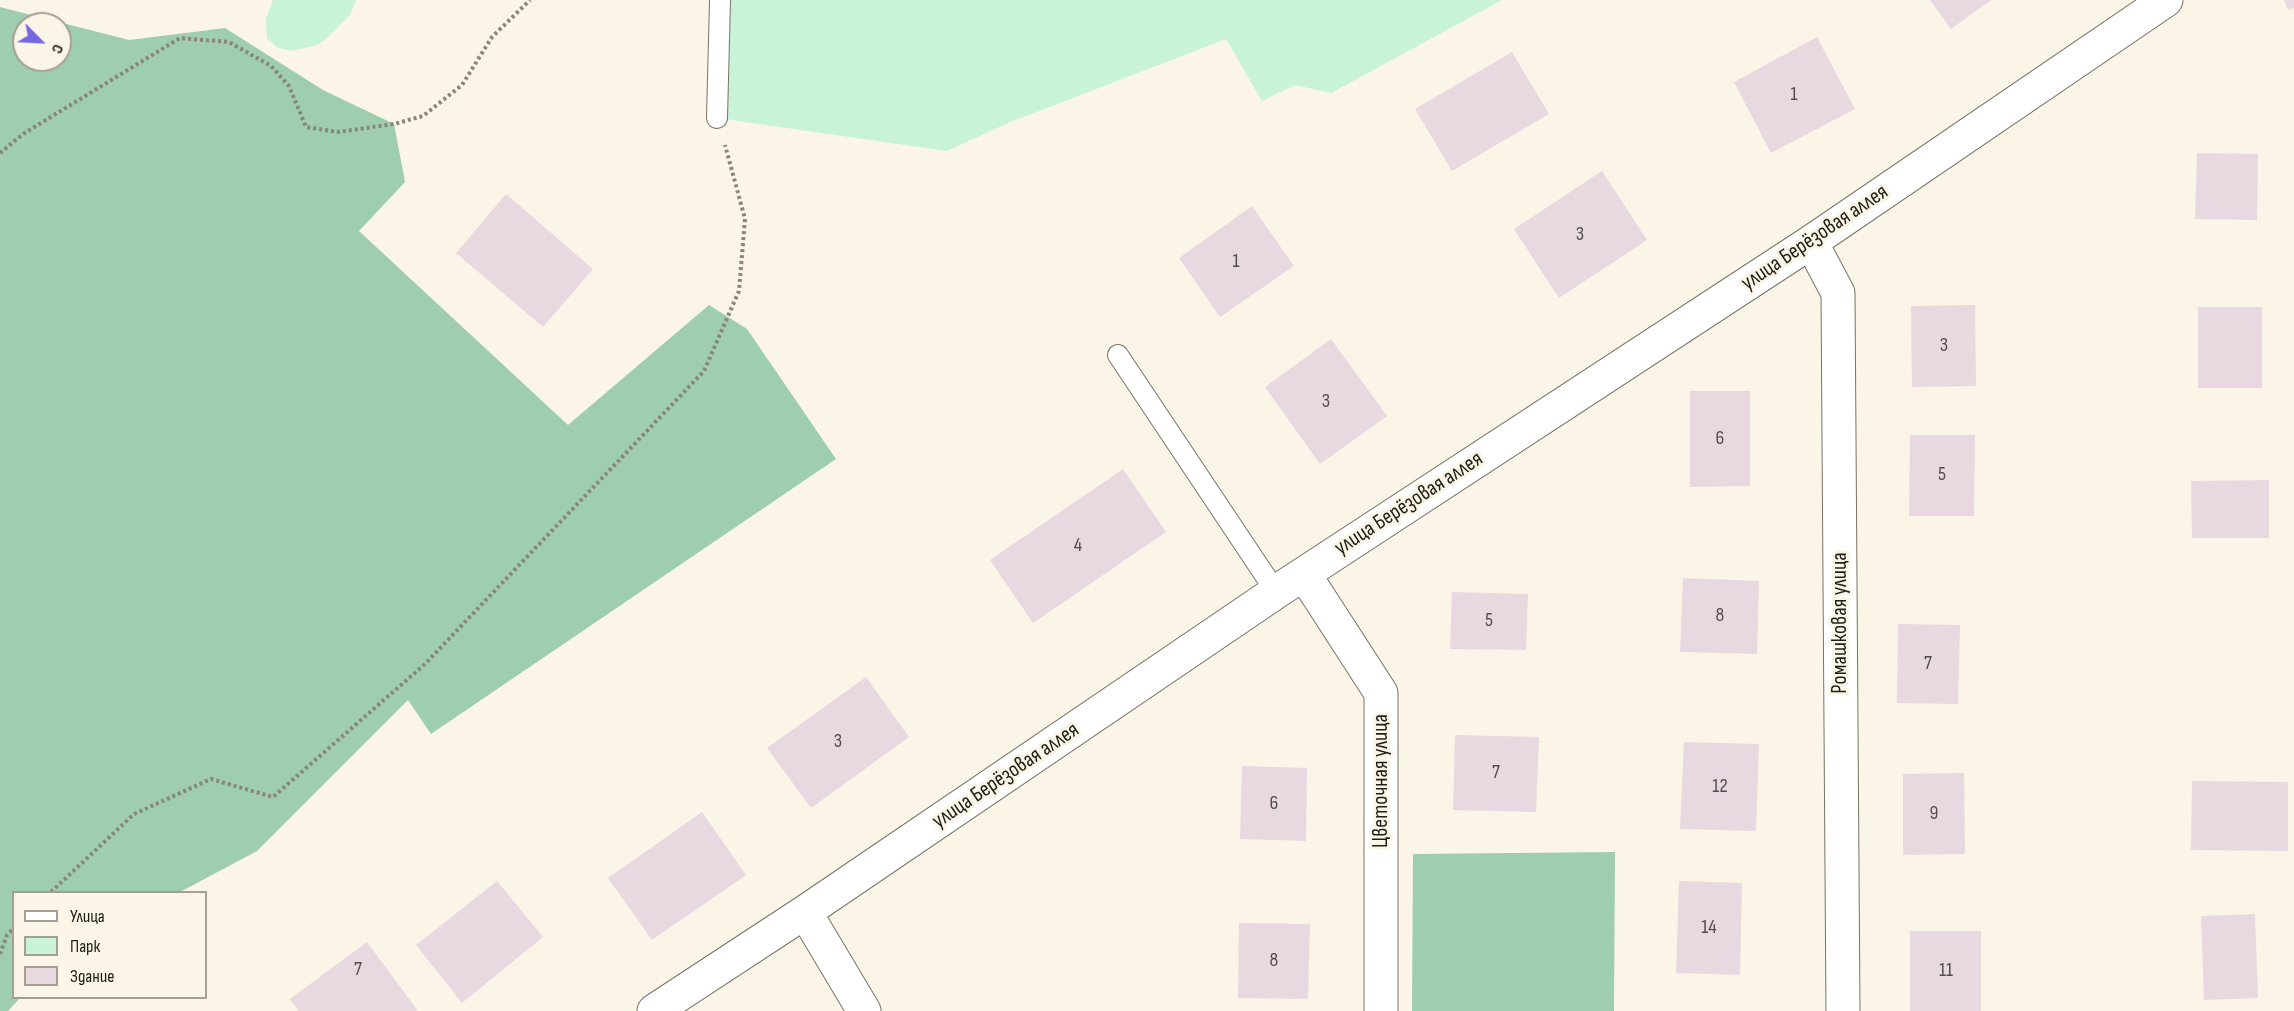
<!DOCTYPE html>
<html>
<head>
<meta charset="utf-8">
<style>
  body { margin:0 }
  #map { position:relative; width:2294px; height:1011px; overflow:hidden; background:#faf5e6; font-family:"Sofia Sans Condensed",sans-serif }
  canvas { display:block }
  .legend { position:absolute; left:12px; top:891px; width:195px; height:108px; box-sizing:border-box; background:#faf5e6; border:2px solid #a39f94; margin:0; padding:8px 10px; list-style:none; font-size:18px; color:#201e19 }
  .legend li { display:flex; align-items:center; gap:12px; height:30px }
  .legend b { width:30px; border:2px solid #a39f94 }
  .north { position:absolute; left:12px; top:12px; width:60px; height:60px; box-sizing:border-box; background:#faf5e6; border:2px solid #a39f94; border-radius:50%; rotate:114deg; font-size:16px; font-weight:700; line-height:24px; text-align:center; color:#201e19 }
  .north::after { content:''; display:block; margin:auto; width:21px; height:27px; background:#7367e2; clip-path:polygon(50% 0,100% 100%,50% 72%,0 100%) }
</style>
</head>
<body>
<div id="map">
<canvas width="2294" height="1011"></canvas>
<ul class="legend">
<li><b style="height:8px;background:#fff"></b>Улица</li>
<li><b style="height:16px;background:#c9f3d6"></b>Парк</li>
<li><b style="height:16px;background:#e8d9e1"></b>Здание</li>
</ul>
<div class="north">С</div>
</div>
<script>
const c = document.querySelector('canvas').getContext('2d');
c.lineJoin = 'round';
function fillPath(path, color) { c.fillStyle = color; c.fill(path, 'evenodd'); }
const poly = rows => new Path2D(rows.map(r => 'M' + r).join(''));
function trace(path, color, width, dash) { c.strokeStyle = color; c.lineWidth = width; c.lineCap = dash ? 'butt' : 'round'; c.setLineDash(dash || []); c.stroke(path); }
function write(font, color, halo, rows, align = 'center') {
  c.font = font + ' "Sofia Sans Condensed",sans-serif'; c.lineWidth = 6; c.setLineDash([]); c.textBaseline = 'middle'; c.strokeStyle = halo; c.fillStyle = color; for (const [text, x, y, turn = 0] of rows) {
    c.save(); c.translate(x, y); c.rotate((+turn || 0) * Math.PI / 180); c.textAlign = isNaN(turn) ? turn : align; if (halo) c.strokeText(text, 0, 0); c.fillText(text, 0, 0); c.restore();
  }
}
const green = poly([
  [273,0,356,0,350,15,325,40,317,45,292,51,278,48,267,38,266,19],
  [720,0,1502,0,1331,93,1295,85,1262,101,1226,39,1008,123,947,151,717,118]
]);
const forest = poly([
  [0,7,129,40,225,28,323,90,394,124,405,182,359,231,568,425,709,305,747,329,836,459,431,734,408,700,257,851,180,892,14,892,14,998,20,998,8,1011,0,1011],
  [24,24,60,24,60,60,24,60],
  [1615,852,1614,1011,1412,1011,1413,854]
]);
const building = poly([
  [1930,0,1991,0,1951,29],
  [2284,0,2294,0,2294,8,2288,10],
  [1817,37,1855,109,1771,153,1734,82],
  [1512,52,1549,114,1452,171,1415,109],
  [2197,153,2258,154,2257,220,2195,219],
  [1602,171,1647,240,1559,298,1514,229],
  [506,194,593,269,543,327,456,253],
  [1252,206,1294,266,1220,317,1179,258],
  [1975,305,1976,386,1912,387,1911,306],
  [2198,307,2262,307,2262,388,2198,388],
  [1331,339,1387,416,1320,464,1265,387],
  [1690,391,1750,391,1750,486,1690,487],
  [1910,435,1975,435,1974,516,1909,516],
  [1123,469,1166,532,1033,623,990,560],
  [2269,480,2269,538,2192,538,2191,481],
  [1683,578,1759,581,1757,654,1680,652],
  [1452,592,1528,594,1526,650,1450,649],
  [1898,624,1960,625,1958,704,1897,703],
  [866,677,909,737,811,808,767,748],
  [1455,735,1539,737,1536,812,1453,810],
  [1684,742,1759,744,1756,831,1680,829],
  [1242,766,1307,768,1306,841,1240,839],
  [1964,773,1965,854,1903,855,1903,774],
  [2192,781,2288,782,2288,851,2191,850],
  [702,812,746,875,652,940,608,878],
  [497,881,543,937,462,1003,416,945],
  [1679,881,1742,883,1740,975,1676,973],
  [2255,914,2258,998,2204,1000,2201,916],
  [1239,923,1310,924,1308,999,1238,998],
  [1910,931,1981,931,1981,1011,1910,1011],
  [367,942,418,1011,299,1011,290,999]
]);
const path = poly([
  [0,153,23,134,180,38,229,42,271,66,289,86,306,127,338,132,394,124,423,116,462,85,492,37,530,0],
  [51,892,134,814,211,779,273,797,425,664,704,371,739,291,745,219,725,145],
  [0,954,7,935,14,928]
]);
const lane = poly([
  [717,118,720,0],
  [1118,355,1276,592]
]);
const street = poly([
  [1811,242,1838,293,1843,1011],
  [1304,574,1381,693,1381,1011],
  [805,912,864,1011],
  [654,1011,805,912,1276,592,1811,242,2166,0]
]);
const numberNames = [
  ["1",1794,95],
  ["3",1580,235],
  ["1",1236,262],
  ["3",1944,346],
  ["3",1326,402],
  ["6",1720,439],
  ["5",1942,475],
  ["4",1078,546],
  ["8",1720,616],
  ["5",1489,621],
  ["7",1928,664],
  ["3",838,742],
  ["7",1496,773],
  ["12",1720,787],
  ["6",1274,804],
  ["9",1934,814],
  ["14",1709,928],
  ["8",1274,961],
  ["7",358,970],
  ["11",1946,971]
];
const streetNames = [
  ["улица Берёзовая аллея",1815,238,-34],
  ["улица Берёзовая аллея",1409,504,-33],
  ["Ромашковая улица",1840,623,-90],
  ["улица Берёзовая аллея",1006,776,-34],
  ["Цветочная улица",1381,781,-90]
];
fillPath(green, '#c9f3d6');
fillPath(forest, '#9ecead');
fillPath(building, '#e8d9e1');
trace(lane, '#787365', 22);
trace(street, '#787365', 35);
trace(path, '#89857c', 4, [3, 3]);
trace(lane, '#fff', 20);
trace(street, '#fff', 33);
write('20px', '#524d4b', null, numberNames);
write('22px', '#201e19', '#faf5e6', streetNames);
</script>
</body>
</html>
